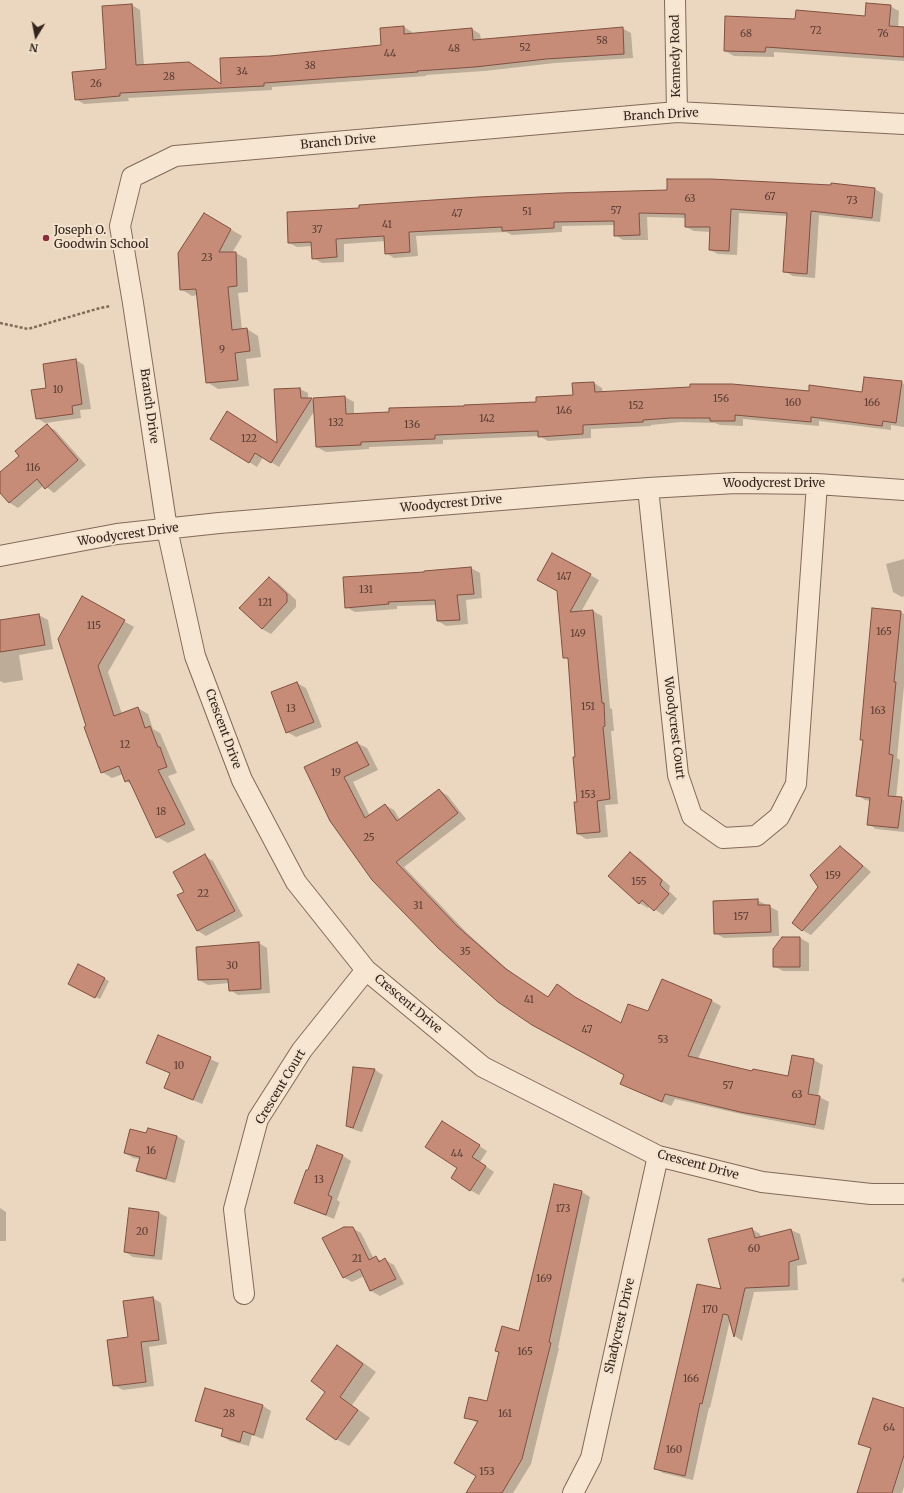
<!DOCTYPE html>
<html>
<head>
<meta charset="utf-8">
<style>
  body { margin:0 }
  #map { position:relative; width:904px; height:1493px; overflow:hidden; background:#ebd7bf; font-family:Merriweather,serif }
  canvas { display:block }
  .north { position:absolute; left:16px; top:16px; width:40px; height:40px; -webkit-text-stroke:3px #f3e3ce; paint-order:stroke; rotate:190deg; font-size:11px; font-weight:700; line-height:16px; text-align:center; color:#33241c }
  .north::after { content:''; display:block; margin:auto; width:14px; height:18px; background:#33241c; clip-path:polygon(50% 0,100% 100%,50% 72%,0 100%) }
</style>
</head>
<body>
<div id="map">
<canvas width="904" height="1493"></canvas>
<div class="north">N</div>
</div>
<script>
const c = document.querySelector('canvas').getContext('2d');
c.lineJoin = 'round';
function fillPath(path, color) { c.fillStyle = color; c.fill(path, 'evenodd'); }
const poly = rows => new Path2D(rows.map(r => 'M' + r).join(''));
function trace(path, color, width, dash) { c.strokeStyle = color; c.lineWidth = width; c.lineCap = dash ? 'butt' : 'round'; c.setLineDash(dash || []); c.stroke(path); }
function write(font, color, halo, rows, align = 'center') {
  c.font = font + ' Merriweather,serif'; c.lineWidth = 4; c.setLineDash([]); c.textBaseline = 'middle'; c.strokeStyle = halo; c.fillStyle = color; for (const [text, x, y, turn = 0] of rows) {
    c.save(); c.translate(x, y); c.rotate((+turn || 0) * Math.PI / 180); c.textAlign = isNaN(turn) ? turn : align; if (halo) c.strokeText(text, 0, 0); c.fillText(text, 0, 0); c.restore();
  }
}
const shadow = poly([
  [132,5,140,10,144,66,198,69,222,85,270,57,382,46,404,27,412,32,412,34,472,29,480,34,481,40,622,28,631,33,633,58,555,63,484,71,426,75,426,76,272,87,272,90,128,98,129,101,84,104,76,99,107,70],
  [890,6,899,11,898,28,904,28,904,61,774,52,774,57,734,56,725,51,796,20,866,17],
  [832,184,875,189,883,194,880,222,819,215,815,278,793,276,784,271,788,216,739,213,737,255,718,254,710,250,711,232,694,231,686,227,686,218,647,217,648,240,623,240,615,235,615,225,562,226,562,232,512,235,506,232,416,236,418,256,394,258,386,253,386,241,344,244,344,262,322,263,313,258,313,246,297,247,289,243,832,187],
  [215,220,242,236,232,253,236,253,247,259,248,292,238,293,242,330,247,329,258,336,261,357,246,359,249,386,218,389,207,382,197,295,192,296,181,289],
  [76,360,84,365,91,409,80,410,81,418,45,423,37,418,47,389],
  [901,382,904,384,904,427,891,425,891,430,819,421,819,426,743,419,743,426,720,425,715,423,681,422,651,425,651,426,591,429,591,438,548,441,539,436,443,440,443,444,369,447,369,449,326,452,317,447,315,410,279,467,263,457,257,467,211,438,278,444,300,389,308,393,308,399,314,400,314,399,345,397,354,402,354,415,537,403,574,396,594,383,602,388,603,393,863,393],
  [47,426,55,430,86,465,54,493,44,485,18,508,10,503,0,492,0,473,20,456],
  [552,554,599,580,581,612,593,611,602,616,610,708,612,709,614,731,611,731,618,804,605,805,608,837,586,839,578,834,576,758,569,660,564,657,558,590],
  [904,559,904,596,902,597,893,592,886,564],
  [471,568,480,573,482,598,466,600,468,624,446,626,438,621,436,605,397,606,397,609,355,612,346,607,426,573],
  [269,578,278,583,296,600,296,607,271,634,262,629,240,608],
  [83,597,134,627,108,672,122,714,138,708,148,714,153,729,160,733,177,773,168,776,195,830,168,843,157,837,132,785,126,781,123,774,112,778,102,772,88,727],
  [873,609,901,612,904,614,904,686,897,758,900,760,896,798,904,800,904,832,876,829,868,824,870,801,865,800,857,795,864,741,861,740],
  [39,615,48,620,53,649,19,655,23,680,4,683,0,681,0,621],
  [297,683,306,688,322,727,296,737,287,732],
  [357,743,367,748,378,770,353,782,370,816,385,805,394,810,400,820,439,790,448,796,466,819,404,867,467,933,515,976,549,998,557,985,583,1002,622,1024,648,1012,712,1001,721,1006,698,1059,753,1072,789,1078,814,1060,823,1065,818,1096,829,1102,824,1130,750,1116,675,1099,671,1106,621,1084,625,1075,543,1030,305,768],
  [840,847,848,852,871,872,811,935,802,930],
  [630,853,639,858,670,886,669,891,677,899,663,915,650,906,648,908,639,903],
  [205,856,213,861,243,916,206,936,198,931,179,896,186,892],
  [757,900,778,911,779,936,724,938,715,933],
  [782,938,800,938,809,943,809,971,783,971,774,966],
  [259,943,267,948,270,993,238,995,230,990,229,983,208,985,199,980],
  [79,966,109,981,100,999,74,986],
  [158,1036,219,1063,202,1104,165,1088,171,1074,147,1063],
  [354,1068,375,1070,383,1075,362,1132,355,1130,347,1126],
  [451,1127,487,1151,480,1162,494,1172,479,1195,470,1190,459,1168],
  [147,1134,177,1136,185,1141,175,1183,146,1175,137,1170,140,1159,133,1158,125,1153],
  [317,1146,343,1156,351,1161,337,1200,340,1202,334,1219,304,1207,295,1203,309,1171],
  [554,1186,582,1192,590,1197,558,1348,559,1348,531,1464,513,1493,479,1493,477,1476,478,1423,465,1417,488,1402,500,1353,496,1351,520,1332],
  [0,1208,6,1212,6,1241,0,1241],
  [159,1213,167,1217,162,1260,133,1257,125,1252],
  [352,1228,361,1233,374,1259,376,1258,382,1261,385,1260,394,1265,404,1284,380,1296,371,1291,364,1276,352,1282,343,1277],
  [752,1229,760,1234,761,1238,791,1230,800,1234,807,1264,797,1266,798,1290,754,1292,742,1341,735,1336,730,1320,710,1408,709,1407,693,1480,663,1473,655,1468,723,1290],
  [904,1277,904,1283,901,1280],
  [153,1298,161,1303,167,1344,149,1347,154,1386,123,1390,114,1385,129,1338],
  [337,1346,350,1353,376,1372,352,1405,370,1418,349,1446,336,1439,327,1392],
  [205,1389,263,1406,271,1411,263,1439,252,1435,249,1446,230,1441,222,1436,223,1430,205,1425,196,1420],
  [904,1409,904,1487,902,1493,858,1493,871,1449,859,1443]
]);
const building = poly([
  [866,3,891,5,889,26,904,27,904,57,766,47,765,52,724,51,725,16,795,19,796,10,865,16,866,3],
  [132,4,136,65,189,62,221,84,220,58,270,56,381,45,380,28,404,26,404,34,472,28,473,40,623,27,624,54,546,59,475,67,417,71,418,72,264,83,264,86,120,93,120,96,75,100,72,72,106,69,102,6,132,4],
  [667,179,711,179,831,185,831,183,875,188,872,218,811,211,807,274,783,272,787,213,731,209,729,251,709,250,710,227,685,227,685,214,639,213,640,235,614,236,614,221,554,222,554,228,502,231,502,227,409,232,410,252,385,254,384,236,336,239,337,257,312,259,311,242,288,243,287,212,359,208,359,205,478,197,560,193,667,190,667,179],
  [204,213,231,229,219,252,236,252,237,286,228,287,232,330,247,328,250,351,235,353,238,380,206,383,196,289,180,290,178,253,204,213],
  [76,359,82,404,72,406,73,414,36,419,31,390,46,388,43,364,76,359],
  [864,377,902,381,896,423,883,421,882,426,811,417,811,422,735,415,735,421,710,421,710,418,671,418,643,420,643,422,583,425,583,434,538,437,538,431,435,435,435,439,361,442,361,445,316,447,313,398,345,396,346,414,389,412,389,408,464,406,464,405,536,402,536,397,573,395,572,383,594,382,595,392,690,387,690,384,732,384,809,391,809,385,862,392,864,377],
  [300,388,301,398,312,398,271,463,255,453,249,463,210,439,227,411,277,443,274,389,300,388],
  [47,424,78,460,45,489,37,479,9,503,0,493,0,472,19,456,15,451,47,424],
  [552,553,591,574,570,612,593,610,602,703,604,703,605,726,603,727,610,799,597,801,600,832,577,834,574,802,577,802,573,757,575,757,568,658,563,658,557,591,537,580,552,553],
  [471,567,474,594,457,595,460,620,437,621,435,600,388,602,389,604,345,608,343,577,424,572,424,571,471,567],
  [269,577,287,594,287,602,262,629,239,608,269,577],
  [82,596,125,620,98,666,114,716,138,707,145,728,150,726,158,747,160,747,167,767,158,770,185,824,156,838,129,780,125,782,119,766,101,773,84,727,86,726,58,639,82,596],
  [872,608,901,611,894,682,896,682,889,754,893,755,888,796,902,797,898,828,867,825,870,798,856,796,863,740,860,740,872,608],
  [39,614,45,645,0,652,0,620,39,614],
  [297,682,314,722,286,733,271,692,297,682],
  [357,742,369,765,344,777,365,818,385,804,397,821,439,789,458,813,396,862,457,926,506,969,548,997,557,984,575,997,621,1023,628,1004,648,1011,662,979,712,1000,688,1056,752,1071,753,1069,788,1076,792,1055,814,1059,808,1094,820,1096,815,1125,740,1112,665,1094,662,1102,620,1084,624,1075,532,1025,498,1002,438,948,372,880,330,821,304,767,357,742],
  [840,846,863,866,802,931,792,923,818,887,810,875,840,846],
  [630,852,662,880,660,885,669,894,654,911,642,900,639,904,608,876,630,852],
  [205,854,235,911,197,931,177,895,184,892,173,872,205,854],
  [758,899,758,905,770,905,771,932,714,934,713,901,758,899],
  [782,937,800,937,800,967,773,967,773,949,782,937],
  [259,942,261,989,229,991,228,979,198,980,196,947,259,942],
  [78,964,105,978,95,998,68,984,78,964],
  [158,1035,211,1057,193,1100,164,1088,170,1073,146,1063,158,1035],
  [353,1067,375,1069,353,1128,346,1126,353,1067],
  [442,1121,480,1145,472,1157,486,1166,470,1191,451,1178,457,1168,425,1147,442,1121],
  [148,1128,177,1136,166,1179,136,1171,140,1157,124,1153,130,1129,146,1133,148,1128],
  [317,1145,343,1155,328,1195,332,1197,326,1215,294,1203,306,1170,308,1170,317,1145],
  [554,1184,582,1191,549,1342,551,1343,522,1459,502,1493,466,1493,476,1476,454,1463,478,1421,464,1418,469,1397,487,1401,499,1352,495,1351,502,1326,519,1331,554,1184],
  [129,1208,159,1212,154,1256,124,1252,129,1208],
  [344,1227,353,1227,369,1260,376,1256,379,1262,385,1258,396,1279,370,1291,360,1269,343,1278,322,1238,344,1227],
  [752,1228,755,1238,791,1229,799,1259,789,1262,789,1286,745,1288,734,1337,728,1315,723,1314,702,1404,700,1403,685,1476,654,1469,697,1284,721,1289,708,1239,752,1228],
  [153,1297,159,1340,141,1342,146,1382,113,1386,107,1340,128,1337,123,1301,153,1297],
  [337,1345,363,1364,340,1397,358,1410,336,1440,306,1419,325,1392,311,1381,337,1345],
  [205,1388,263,1405,254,1435,243,1431,240,1442,221,1436,223,1429,195,1421,205,1388],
  [873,1398,904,1408,904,1455,892,1493,857,1493,871,1448,858,1444,873,1398]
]);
const path = poly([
  [0,323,28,329,100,308,111,306]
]);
const street = poly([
  [675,0,677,112],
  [904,124,677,112,175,156,132,177,120,226,133,303,167,529,195,656,242,780,296,882,366,970,483,1067,658,1156,762,1182,871,1194,904,1194],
  [648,488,678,775,692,816,723,838,756,836,779,817,796,784,817,484],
  [0,556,117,534,219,523,648,488,736,483,817,484,904,490],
  [244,1294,234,1209,258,1119,302,1050,366,970],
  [573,1493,591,1458,658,1156]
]);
const markers = [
  [46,238,4,"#8d2d3c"]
];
const numberNames = [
  ["72",816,31],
  ["68",746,34],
  ["76",883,34],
  ["58",602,41],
  ["52",525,48],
  ["48",454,49],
  ["44",390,54],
  ["38",310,66],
  ["34",242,72],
  ["28",169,77],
  ["26",96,84],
  ["67",770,197],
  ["63",690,199],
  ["73",852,201],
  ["57",616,211],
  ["51",527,212],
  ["47",457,214],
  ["41",387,225],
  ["37",317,230],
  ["23",207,258],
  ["9",222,350],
  ["10",58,390],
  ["156",721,399],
  ["160",793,403],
  ["166",872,403],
  ["152",636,406],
  ["146",564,411],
  ["142",487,419],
  ["132",336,423],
  ["136",412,425],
  ["122",249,439],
  ["116",33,468],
  ["147",564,577],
  ["131",366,590],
  ["121",265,603],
  ["115",94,626],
  ["165",884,632],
  ["149",578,634],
  ["151",588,707],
  ["13",291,709],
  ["163",878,711],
  ["12",125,745],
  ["19",336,773],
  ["153",588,795],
  ["18",161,812],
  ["25",369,838],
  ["159",833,876],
  ["155",639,882],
  ["22",203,894],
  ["31",418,906],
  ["157",741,917],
  ["35",465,952],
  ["30",232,966],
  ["41",529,1000],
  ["47",587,1030],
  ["53",663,1040],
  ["10",179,1066],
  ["57",728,1086],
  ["63",797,1095],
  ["16",151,1151],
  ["44",457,1154],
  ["13",319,1180],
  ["173",563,1209],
  ["20",142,1232],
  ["60",754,1249],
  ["21",357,1259],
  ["169",544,1279],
  ["170",710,1310],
  ["165",525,1352],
  ["166",691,1379],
  ["28",229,1414],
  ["161",505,1414],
  ["64",889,1428],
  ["160",674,1450],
  ["153",487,1472]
];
const streetNames = [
  ["Kennedy Road",676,56,-91],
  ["Branch Drive",661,115,-3],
  ["Branch Drive",338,142,-5],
  ["Branch Drive",149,406,82],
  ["Woodycrest Drive",774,484],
  ["Woodycrest Drive",451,504,-5],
  ["Woodycrest Drive",128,535,-8],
  ["Woodycrest Court",674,728,83],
  ["Crescent Drive",223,729,70],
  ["Crescent Drive",408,1004,40],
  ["Crescent Court",281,1087,-59],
  ["Crescent Drive",698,1165,15],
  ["Shadycrest Drive",620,1326,-77]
];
const poiNames = [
  ["Joseph O.",54,231],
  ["Goodwin School",54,245]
];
fillPath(shadow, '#0003');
fillPath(building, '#c78c77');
trace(building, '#805040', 1);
trace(street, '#826959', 22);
trace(path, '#826959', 2.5, [3, 2]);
trace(street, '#f6e6d2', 20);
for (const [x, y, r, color] of markers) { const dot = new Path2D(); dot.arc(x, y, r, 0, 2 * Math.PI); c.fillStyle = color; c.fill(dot); trace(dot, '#f3e3ce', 1.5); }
write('10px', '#583e33', null, numberNames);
write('12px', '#33241c', '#f3e3ce', streetNames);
write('12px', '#33241c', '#f3e3ce', poiNames, 'left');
</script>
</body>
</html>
